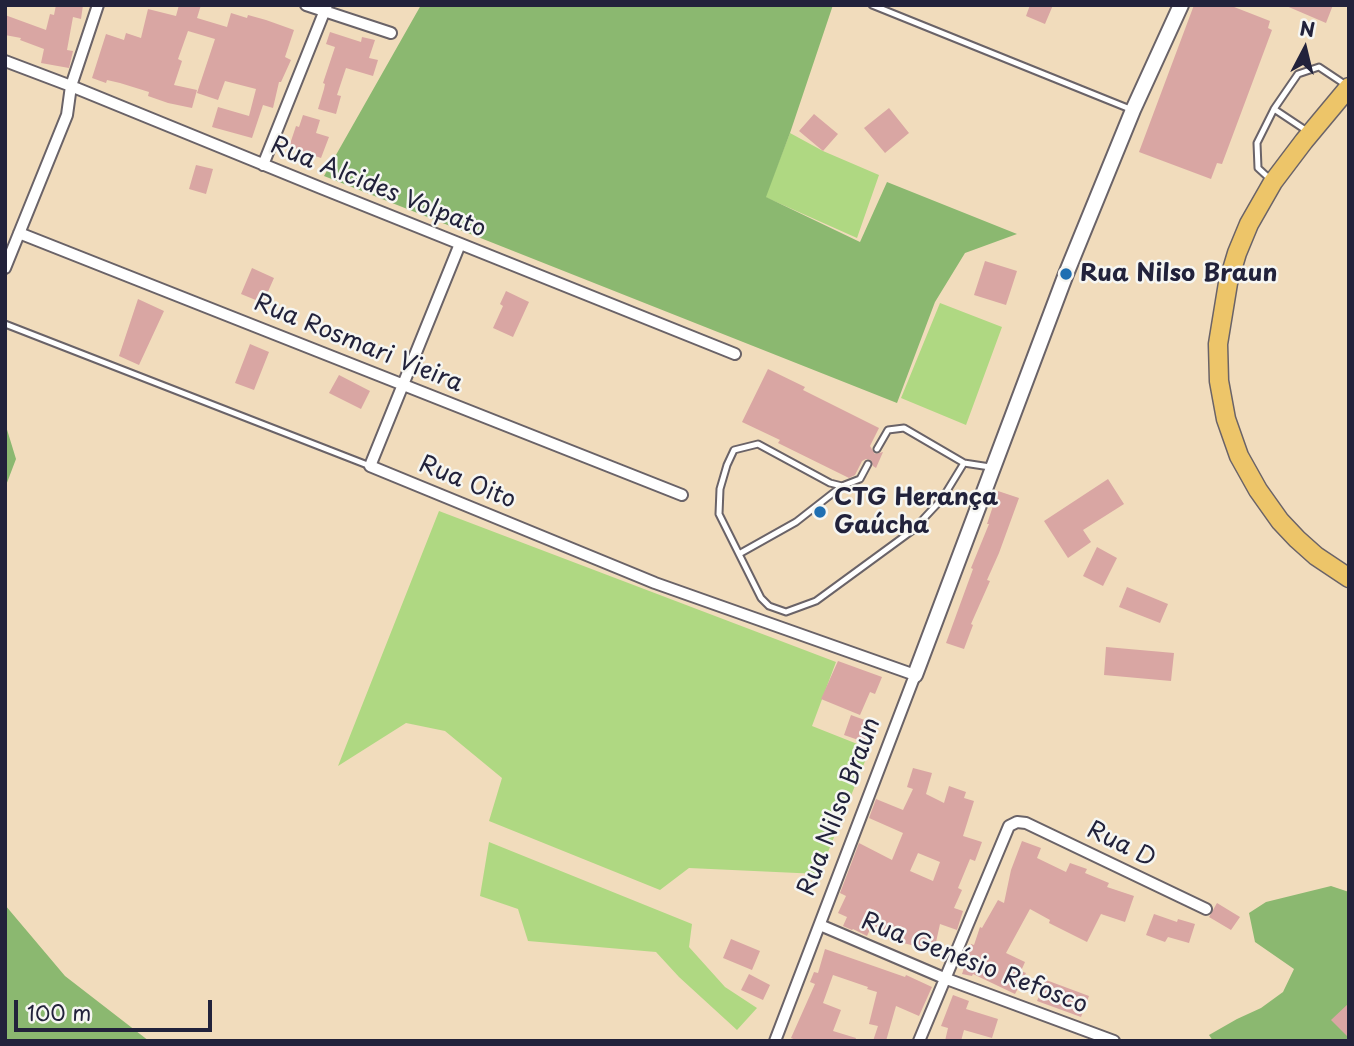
<!DOCTYPE html>
<html>
<head>
<meta charset="utf-8">
<style>
  body { margin:0 }
  #map { position:relative; width:1354px; height:1046px; overflow:hidden; background:#f1dcbc; font-family:"Playpen Sans",sans-serif }
  canvas { display:block }
  .frame { position:absolute; inset:0; border:7px solid #22223b; pointer-events:none }
  .north { position:absolute; left:1270px; top:14px; width:70px; height:70px; -webkit-text-stroke:5px #f6f6f2; paint-order:stroke; rotate:7deg; font-size:19px; font-weight:700; line-height:28px; text-align:center; color:#22223b }
  .north::after { content:''; display:block; margin:auto; width:24px; height:32px; background:#22223b; clip-path:polygon(50% 0,100% 100%,50% 72%,0 100%) }
  .scale { position:absolute; left:14px; top:1000px; width:198px; height:32px; box-sizing:border-box; border:4px solid #22223b; border-top:0; padding-left:9px; font-size:21px; line-height:24px; white-space:nowrap; color:#22223b; -webkit-text-stroke:5px #f6f6f2; paint-order:stroke }
</style>
</head>
<body>
<div id="map">
<canvas width="1354" height="1046"></canvas>
<div class="frame"></div>
<div class="north">N</div>
<div class="scale">100 m</div>
</div>
<script>
const c = document.querySelector('canvas').getContext('2d');
c.lineJoin = 'round';
function fillPath(path, color) { c.fillStyle = color; c.fill(path, 'evenodd'); }
const poly = rows => new Path2D(rows.map(r => 'M' + r).join(''));
function trace(path, color, width, dash) { c.strokeStyle = color; c.lineWidth = width; c.lineCap = dash ? 'butt' : 'round'; c.setLineDash(dash || []); c.stroke(path); }
function write(font, color, halo, rows, align = 'center') {
  c.font = font + ' "Playpen Sans",sans-serif'; c.lineWidth = 5; c.setLineDash([]); c.textBaseline = 'middle'; c.strokeStyle = halo; c.fillStyle = color; for (const [text, x, y, turn = 0] of rows) {
    c.save(); c.translate(x, y); c.rotate((+turn || 0) * Math.PI / 180); c.textAlign = isNaN(turn) ? turn : align; if (halo) c.strokeText(text, 0, 0); c.fillText(text, 0, 0); c.restore();
  }
}
const green = poly([
  [790,133,823,151,879,175,857,238,765,197],
  [940,303,1002,327,966,425,901,398],
  [439,511,836,662,812,726,870,749,819,874,689,868,660,890,489,821,502,778,445,731,406,723,338,766],
  [489,842,692,924,689,947,725,987,757,1008,737,1030,679,977,656,952,528,941,518,909,480,896]
]);
const forest = poly([
  [421,5,833,5,790,133,766,197,860,242,887,182,1017,234,965,253,935,302,897,403,324,176],
  [5,423,16,459,5,488],
  [1331,886,1349,892,1349,1041,1213,1041,1209,1035,1237,1019,1261,1008,1283,992,1294,969,1255,942,1249,913,1266,902],
  [5,905,65,976,149,1041,5,1041]
]);
const building = poly([
  [56,5,83,5,81,19,73,17,67,50,73,51,69,68,41,63,44,49,20,40,21,38,5,35,5,15,46,30,50,14,54,15],
  [179,5,201,5,197,18,227,27,231,13,247,18,248,15,266,20,294,30,285,57,291,60,281,82,279,82,273,108,263,105,252,138,212,127,218,107,249,116,256,89,225,81,218,100,197,93,215,39,188,31,178,59,182,61,174,85,197,90,192,108,168,103,148,96,149,92,120,83,107,80,106,83,92,78,106,34,124,40,126,33,141,38,148,9,176,16],
  [1030,5,1053,5,1045,24,1026,16],
  [1194,5,1229,5,1270,21,1268,28,1272,30,1222,164,1217,163,1211,179,1139,152],
  [1284,5,1333,5,1326,23],
  [330,32,361,42,362,37,375,40,369,58,378,60,373,76,346,68,337,95,341,96,336,114,318,109,324,89,325,84,323,83,335,47,326,44],
  [889,108,909,133,885,153,864,128],
  [814,114,838,134,823,151,799,131],
  [303,115,320,120,316,133,329,137,321,158,289,147,296,126,299,127],
  [196,165,213,169,206,194,189,189],
  [985,261,1017,271,1006,305,974,295],
  [252,268,274,278,263,303,241,294],
  [506,291,529,302,513,337,493,328,503,306,500,304],
  [138,299,164,311,139,365,119,356],
  [250,344,269,352,254,390,235,383],
  [768,369,805,387,803,390,879,428,870,446,875,454,883,452,876,468,873,466,871,460,866,459,862,461,855,475,849,478,778,443,780,440,742,422],
  [339,375,370,391,361,409,329,393],
  [1108,479,1124,504,1083,530,1091,542,1068,558,1044,521],
  [998,491,1019,498,999,553,987,580,990,581,971,624,973,625,964,649,946,643,973,569,971,568,989,524,987,524],
  [1097,547,1117,558,1103,586,1083,576],
  [1127,587,1168,604,1160,623,1119,607],
  [1106,647,1174,653,1171,681,1104,675],
  [838,661,882,677,875,694,870,692,860,715,821,699],
  [851,715,870,722,864,742,844,735],
  [913,768,932,773,926,794,944,803,949,786,966,792,964,798,974,801,963,836,982,842,975,861,970,859,958,888,962,890,954,908,963,911,957,930,940,924,934,951,888,939,890,933,872,925,867,936,853,929,852,930,843,926,847,917,838,913,846,896,840,893,859,843,892,860,903,833,869,818,876,799,903,810,913,789,907,787],
  [918,853,940,862,933,881,910,871],
  [1022,841,1041,848,1037,858,1066,872,1070,863,1087,869,1085,873,1109,883,1107,887,1134,896,1125,922,1101,914,1087,942,1049,923,1050,920,1030,909,1006,953,1025,962,1021,971,1026,973,1015,994,973,974,972,976,962,974,966,962,967,963,971,944,974,945,980,927,982,928,998,900,1004,903,1011,870],
  [1217,903,1240,917,1231,930,1209,917],
  [1154,914,1177,922,1178,919,1195,924,1189,943,1168,937,1165,942,1146,935],
  [731,939,760,951,752,970,723,958],
  [825,949,905,977,906,975,932,987,919,1016,896,1006,886,1041,873,1041,878,1026,869,1024,877,992,867,989,868,987,833,975,823,1003,841,1010,833,1031,856,1038,855,1041,798,1041,791,1038,815,984,810,982,814,972,818,973],
  [749,974,770,985,763,1000,741,990],
  [1046,980,1089,996,1081,1017,1037,1001],
  [953,995,969,1001,966,1009,998,1019,992,1038,964,1030,961,1041,945,1041,948,1028,941,1026],
  [1349,1003,1349,1038,1331,1020]
]);
const service = poly([
  [872,5,1130,109],
  [1274,109,1307,131],
  [1271,180,1258,168,1257,143,1274,109,1298,74,1319,67,1346,85],
  [5,324,370,466],
  [877,449,888,430,904,428,964,463,990,467],
  [868,464,860,479,842,486,830,483,758,444,734,450,727,465,720,489,719,514,761,598,769,606,786,612,816,601,913,530,942,499,964,463],
  [739,554,796,522,842,486]
]);
const minor = poly([
  [306,5,391,33],
  [5,61,71,86,321,188,735,354],
  [263,165,327,5],
  [19,233,682,495],
  [460,244,370,466,655,583,915,675,775,1041],
  [5,268,67,115,71,86,98,5],
  [820,925,944,978,1114,1041],
  [919,1041,1009,826,1017,822,1026,823,1206,909]
]);
const tertiary = poly([
  [915,675,1066,274,1133,110,1181,5]
]);
const trunk = poly([
  [1349,87,1304,141,1273,182,1249,224,1237,253,1228,283,1218,344,1219,381,1226,419,1239,456,1258,490,1280,521,1297,539,1316,556,1349,578]
]);
const markers = [
  [1066,274,7,"#1f6fb2"],
  [820,512,7,"#1f6fb2"]
];
const streetNames = [
  ["Rua Alcides Volpato",378,188,22],
  ["Rua Rosmari Vieira",358,344,22],
  ["Rua Oito",467,483,22],
  ["Rua Nilso Braun",840,807,-69],
  ["Rua D",1121,845,26],
  ["Rua Genésio Refosco",974,964,21]
];
const poiNames = [
  ["Rua Nilso Braun",1080,274],
  ["CTG Herança",834,498],
  ["Gaúcha",834,526]
];
fillPath(green, '#afd882');
fillPath(forest, '#8bb870');
fillPath(building, '#d9a6a3');
trace(service, '#6a6368', 9);
trace(minor, '#6a6368', 14);
trace(tertiary, '#6a6368', 18);
trace(trunk, '#6a6368', 21);
trace(service, '#fff', 5);
trace(minor, '#fff', 10);
trace(tertiary, '#fff', 14);
trace(trunk, '#edc569', 18);
for (const [x, y, r, color] of markers) { const dot = new Path2D(); dot.arc(x, y, r, 0, 2 * Math.PI); c.fillStyle = color; c.fill(dot); trace(dot, '#f6f6f2', 2.5); }
write('24px', '#22223b', '#f6f6f2', streetNames);
write('bold 24px', '#22223b', '#f6f6f2', poiNames, 'left');
</script>
</body>
</html>
